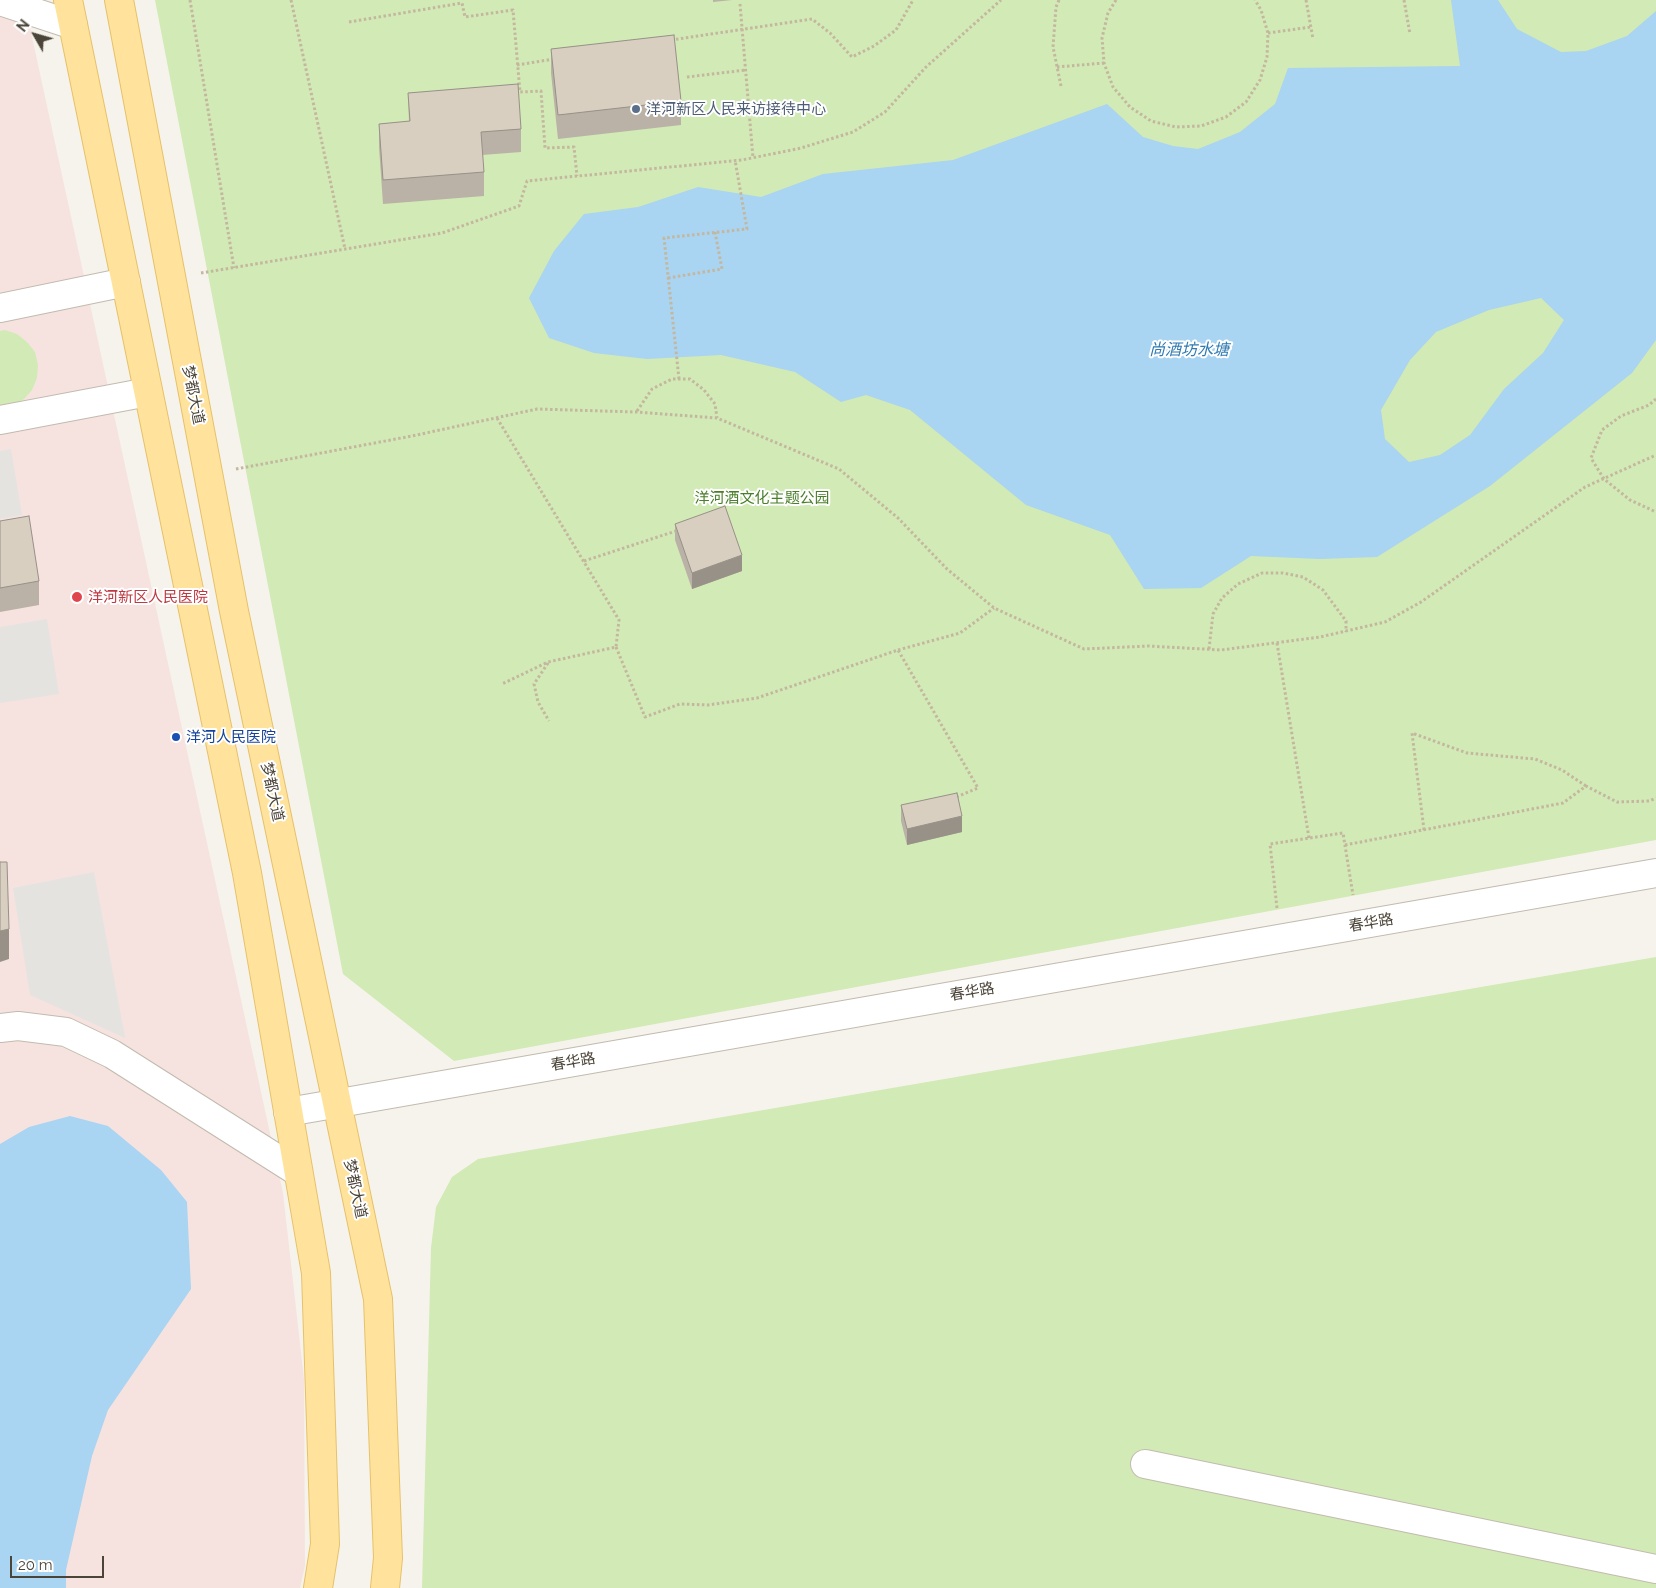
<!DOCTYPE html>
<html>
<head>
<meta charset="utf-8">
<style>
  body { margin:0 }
  #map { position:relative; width:1656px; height:1588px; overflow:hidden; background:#f6f3ec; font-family:Raleway,sans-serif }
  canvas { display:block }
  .north { position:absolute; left:10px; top:10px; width:50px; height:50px; -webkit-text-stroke:4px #fff; paint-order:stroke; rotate:308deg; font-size:14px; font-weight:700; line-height:20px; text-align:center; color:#4b4439 }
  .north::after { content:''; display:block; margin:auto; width:18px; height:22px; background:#4b4439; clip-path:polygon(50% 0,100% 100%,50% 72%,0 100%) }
  .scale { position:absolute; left:10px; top:1556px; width:94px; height:22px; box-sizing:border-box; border:2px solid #4b4439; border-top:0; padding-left:6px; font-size:15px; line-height:18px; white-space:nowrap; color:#4b4439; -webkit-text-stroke:4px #fff; paint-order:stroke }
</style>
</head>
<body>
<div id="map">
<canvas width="1656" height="1588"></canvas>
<div class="north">N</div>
<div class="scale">20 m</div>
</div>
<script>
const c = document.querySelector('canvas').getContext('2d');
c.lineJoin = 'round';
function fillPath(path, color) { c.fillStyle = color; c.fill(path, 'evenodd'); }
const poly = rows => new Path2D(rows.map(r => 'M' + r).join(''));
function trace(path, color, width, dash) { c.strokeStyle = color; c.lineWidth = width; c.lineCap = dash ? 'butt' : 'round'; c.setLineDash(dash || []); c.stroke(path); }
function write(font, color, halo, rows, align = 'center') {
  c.font = font + ' Raleway,"Noto Sans SC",sans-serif'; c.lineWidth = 4; c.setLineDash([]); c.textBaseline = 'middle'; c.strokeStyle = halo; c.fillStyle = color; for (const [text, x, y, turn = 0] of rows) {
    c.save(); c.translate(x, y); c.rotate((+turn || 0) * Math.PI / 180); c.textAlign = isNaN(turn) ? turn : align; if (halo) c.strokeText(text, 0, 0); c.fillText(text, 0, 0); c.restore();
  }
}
const medical = poly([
  [0,0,24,0,283,1193,304,1379,305,1566,300,1588,0,1588]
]);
const green = poly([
  [155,0,1656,0,1656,840,454,1061,343,974],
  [5,330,17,334,27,342,35,352,38,365,37,378,32,390,24,399,13,406,0,408,0,331],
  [1656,957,1656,1588,422,1588,431,1248,436,1207,452,1177,478,1159]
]);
const parking = poly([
  [11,449,22,515,0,519,0,451],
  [47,619,59,694,0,703,0,627],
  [94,872,125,1037,125,1038,30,995,13,888]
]);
const water = poly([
  [1451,0,1498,0,1517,29,1561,52,1586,51,1627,36,1656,11,1656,340,1632,373,1490,486,1377,557,1320,559,1251,556,1201,588,1144,589,1110,535,1026,505,910,410,866,395,841,402,795,372,721,355,647,359,594,353,549,338,529,298,554,251,584,214,638,207,698,187,761,197,823,174,953,160,1107,104,1143,137,1173,146,1198,149,1240,132,1275,104,1288,68,1460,66],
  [1541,298,1564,320,1543,353,1504,389,1470,435,1440,455,1409,462,1385,439,1381,410,1410,360,1436,332,1489,310],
  [70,1116,108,1126,161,1170,187,1202,191,1289,108,1410,92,1456,66,1570,66,1588,0,1588,0,1144,29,1127]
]);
const path = poly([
  [190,0,234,268],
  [291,0,345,249],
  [1059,0,1056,7,1053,47,1061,86],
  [1116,0,1108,13,1102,38,1104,63,1113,87,1130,107,1151,121,1176,127,1201,126,1226,117,1246,102,1260,80,1267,57,1268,33,1261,10,1255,0],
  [1306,0,1313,39],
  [1404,0,1410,34],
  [740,4,753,158],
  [349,22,462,3,465,17,513,10,520,92,541,91,545,148,574,147,577,176],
  [1268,33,1311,27],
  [671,40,812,19,830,33,852,57,874,46,896,30,913,0],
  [517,65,554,59],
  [1057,67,1104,63],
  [687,77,746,70],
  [201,273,442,233,519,206,527,181,742,160,801,148,853,132,885,112,926,67,1001,0],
  [668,278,722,269,715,232],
  [679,379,664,238,747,229,735,160],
  [1656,399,1649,405,1621,416,1602,430,1591,458,1604,479,1630,500,1656,512],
  [637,411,652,389,672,379,690,379,704,390,715,404,717,418],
  [497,418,619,620,616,647,548,662,502,684],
  [236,469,412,436,537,409,636,412,717,418,839,469,898,518,947,569,994,608,1084,649,1148,646,1221,650,1320,637,1385,622,1421,602,1585,487,1656,455],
  [584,561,679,530],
  [1277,643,1309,838],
  [616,647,645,717,680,704,708,705,757,698,898,650,978,788,954,798],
  [1209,649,1213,614,1222,598,1238,584,1262,573,1283,573,1303,577,1323,590,1346,621,1346,632],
  [898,650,960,633,994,608],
  [548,663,534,684,538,702,549,721],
  [1424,830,1412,733,1467,753,1535,759,1562,770,1586,786],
  [1345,845,1563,803,1586,786,1617,802,1649,801,1656,798],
  [1277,908,1270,844,1343,833,1353,895]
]);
const minor = poly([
  [0,1,73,25],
  [0,308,126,282],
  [0,420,148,392],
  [0,1028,18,1026,66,1032,112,1054,298,1172],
  [288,1112,1656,873],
  [1145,1464,1656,1569]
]);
const major = poly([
  [68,0,247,873,316,1273,325,1544,318,1588],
  [119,0,234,611,378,1299,388,1558,385,1588]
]);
const wall = poly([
  [713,0,732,0,713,2],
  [551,49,681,101,681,125,558,139,551,73],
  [408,93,521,129,521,152,482,155,484,172,484,196,383,204,379,147,379,124,409,122],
  [0,521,39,581,39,605,0,612],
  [675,524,742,571,692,589,675,540],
  [901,805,962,832,907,845,901,821]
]);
const shadedWall = poly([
  [742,555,742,571,692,589,692,573],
  [962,816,962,832,907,845,907,829],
  [9,929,9,959,0,962,0,931]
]);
const building = poly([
  [674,35,681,101,558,115,551,49,674,35],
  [518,84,521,129,481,132,484,172,383,180,379,124,410,121,408,93,518,84],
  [725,506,742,555,692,573,675,524,725,506],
  [29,516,39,581,0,588,0,521,29,516],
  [957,793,962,816,907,829,901,805,957,793],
  [0,862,7,862,9,929,0,931,0,862]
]);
const markers = [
  [636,109,5,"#5c6f8a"],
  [77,597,6,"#e0444e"],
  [176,737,5,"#1a4fb4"]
];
const serviceNames = [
  ["洋河新区人民来访接待中心",646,109]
];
const streetNames = [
  ["梦都大道",193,395,79],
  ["梦都大道",272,792,78],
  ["春华路",1371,923,-10],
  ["春华路",972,992,-10],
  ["春华路",573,1062,-10],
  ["梦都大道",355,1189,78]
];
const parkNames = [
  ["洋河酒文化主题公园",762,498]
];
const healthNames = [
  ["洋河新区人民医院",88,597]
];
const transitNames = [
  ["洋河人民医院",186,737]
];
const waterNames = [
  ["尚酒坊水塘",1189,350]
];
fillPath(medical, '#f6e3e0');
fillPath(green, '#d2eab5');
fillPath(parking, '#e5e3e0');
fillPath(water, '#a9d4f2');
trace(minor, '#c2bbae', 30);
trace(major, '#e6c16a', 30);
trace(path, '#c4b79f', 3, [2.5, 2.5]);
trace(minor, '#fff', 28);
trace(major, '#ffe39c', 28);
fillPath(wall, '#bab2a6');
fillPath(shadedWall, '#979187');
fillPath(building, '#d8cfc1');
trace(building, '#979187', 1);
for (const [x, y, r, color] of markers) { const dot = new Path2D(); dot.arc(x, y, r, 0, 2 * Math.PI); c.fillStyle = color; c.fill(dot); trace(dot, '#fff', 2); }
write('15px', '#4e5e75', '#fff', serviceNames, 'left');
write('15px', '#4b4439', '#fff', streetNames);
write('15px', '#4a7f2a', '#fff', parkNames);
write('15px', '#be3a42', '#fff', healthNames, 'left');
write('15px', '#164399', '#fff', transitNames, 'left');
write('italic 16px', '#2e7ab2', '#fff', waterNames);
</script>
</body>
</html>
